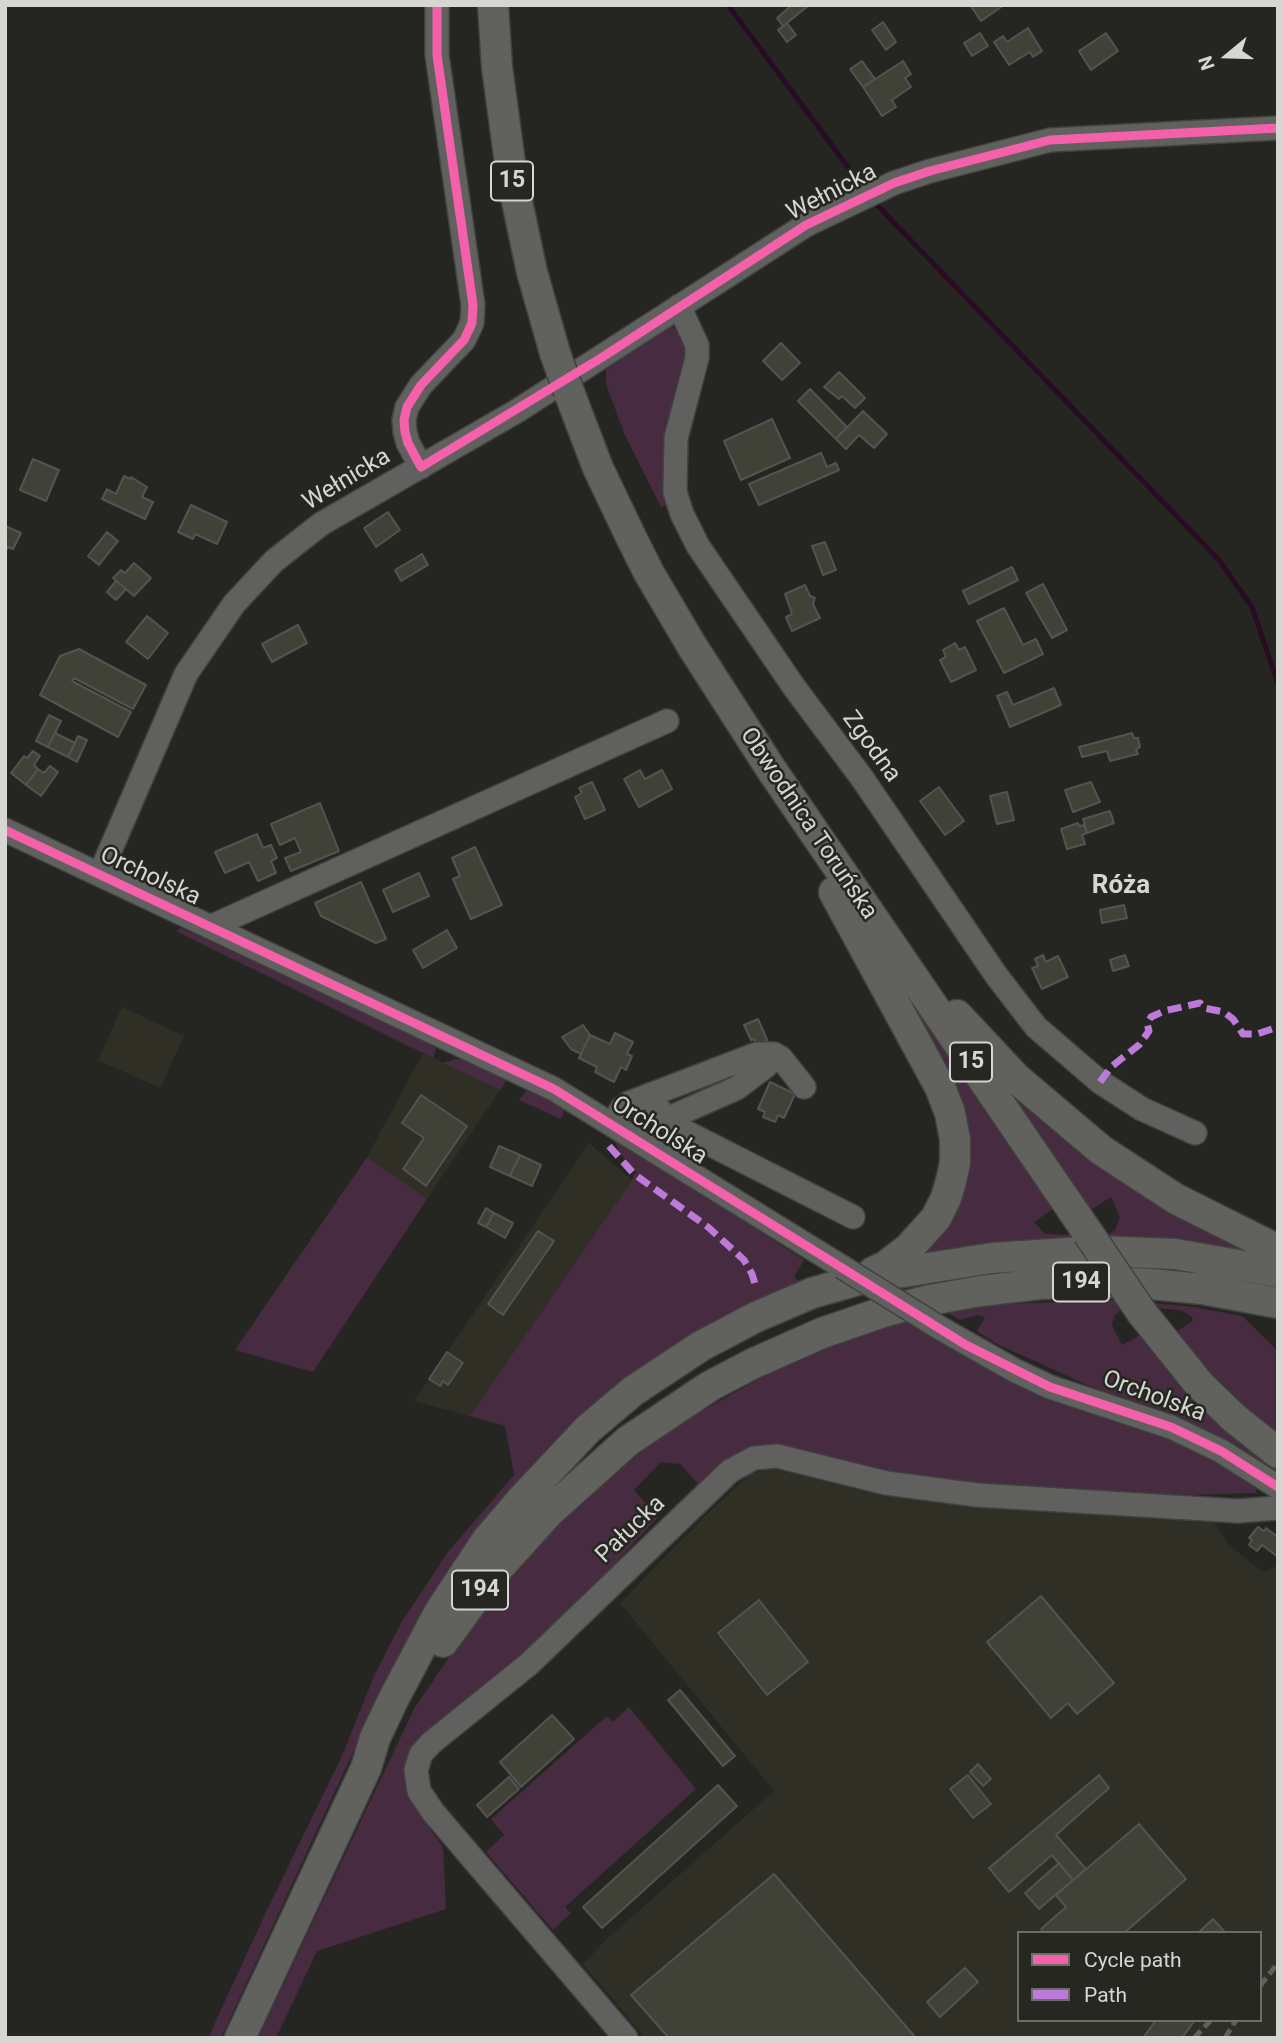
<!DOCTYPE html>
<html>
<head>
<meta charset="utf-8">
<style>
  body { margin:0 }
  #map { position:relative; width:1283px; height:2043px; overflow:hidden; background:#252622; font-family:Roboto,sans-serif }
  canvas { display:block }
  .frame { position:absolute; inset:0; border:7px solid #d6d6d2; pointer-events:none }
  .legend { position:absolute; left:1017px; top:1931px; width:245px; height:91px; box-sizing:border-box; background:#262721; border:2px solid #6c6d68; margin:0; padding:9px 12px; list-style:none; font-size:21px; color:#d6d6d2 }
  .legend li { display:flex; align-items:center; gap:14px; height:35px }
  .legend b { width:35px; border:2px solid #6c6d68 }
  .north { position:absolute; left:1192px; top:21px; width:70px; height:70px; -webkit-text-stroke:5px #262721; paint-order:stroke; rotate:251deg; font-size:19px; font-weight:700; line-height:28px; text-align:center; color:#d6d6d2 }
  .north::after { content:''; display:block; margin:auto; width:24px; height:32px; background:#d6d6d2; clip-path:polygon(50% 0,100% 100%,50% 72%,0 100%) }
</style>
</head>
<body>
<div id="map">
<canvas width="1283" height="2043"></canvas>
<div class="frame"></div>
<ul class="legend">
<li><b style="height:9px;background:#f560ab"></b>Cycle path</li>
<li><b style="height:9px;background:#bd7bd9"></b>Path</li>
</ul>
<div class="north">N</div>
</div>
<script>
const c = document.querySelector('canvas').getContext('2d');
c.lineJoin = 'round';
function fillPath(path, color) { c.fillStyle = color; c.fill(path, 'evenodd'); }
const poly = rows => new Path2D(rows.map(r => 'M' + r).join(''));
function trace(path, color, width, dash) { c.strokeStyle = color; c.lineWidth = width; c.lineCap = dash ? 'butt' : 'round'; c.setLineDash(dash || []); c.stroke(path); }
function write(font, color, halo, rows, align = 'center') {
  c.font = font + ' Roboto,sans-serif'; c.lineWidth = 5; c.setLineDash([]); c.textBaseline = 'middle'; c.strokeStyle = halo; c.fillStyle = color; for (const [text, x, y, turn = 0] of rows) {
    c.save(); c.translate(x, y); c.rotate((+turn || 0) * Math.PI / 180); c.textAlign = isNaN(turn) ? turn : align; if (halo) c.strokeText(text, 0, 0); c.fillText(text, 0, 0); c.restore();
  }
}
const built = poly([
  [122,1007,184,1036,160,1088,98,1060],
  [423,1053,500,1090,427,1199,367,1157],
  [589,1143,632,1180,470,1416,414,1401],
  [774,1468,878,1491,974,1507,1049,1512,1210,1516,1229,1545,1263,1572,1278,1565,1278,2038,645,2038,583,1964,608,1938,774,1791,620,1603,704,1517,750,1474],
  [1019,1933,1260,1933,1260,2020,1019,2020]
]);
const green = poly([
  [672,326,681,335,688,350,672,502,661,507,624,433,606,384,606,370,661,330],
  [181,928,433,1043,436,1050,433,1058,176,931],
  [864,929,1057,1206,1034,1222,1045,1234,1073,1235,1076,1239,914,1261,963,1173],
  [981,1054,1249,1245,1248,1253,1108,1240,1106,1236,1115,1230,1120,1217,1111,1197,1087,1212],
  [455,1059,466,1059,508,1078,500,1090,443,1063],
  [529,1087,565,1108,561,1119,519,1100],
  [615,1138,804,1260,794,1277,804,1285,780,1295,497,1510,447,1570,379,1696,221,2038,208,2038,267,1910,342,1756,374,1676,401,1623,448,1552,514,1475,505,1426,470,1416,632,1180,636,1171,627,1162,618,1150],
  [367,1157,427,1199,313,1372,235,1350],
  [1117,1300,1123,1308,1115,1315,1112,1325,1122,1345,1142,1334,1278,1467,1278,1472,1229,1442,1177,1415,1094,1388,997,1344,977,1331,985,1317,978,1315,960,1320,945,1311,1005,1304],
  [1152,1303,1194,1307,1242,1316,1278,1351,1278,1438,1222,1391,1176,1332,1193,1321,1192,1317,1181,1310,1155,1308],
  [900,1317,976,1361,1162,1432,1223,1463,1256,1483,1256,1493,1181,1495,982,1485,883,1472,761,1447,736,1455,715,1468,699,1485,680,1464,661,1462,634,1490,658,1517,529,1656,423,1740,410,1794,415,1808,443,1847,446,1909,317,1951,276,2038,258,2038,414,1709,496,1588,575,1508,665,1432,778,1368],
  [629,1707,696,1789,565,1907,571,1913,553,1930,486,1852,504,1835,491,1819,607,1716,613,1722]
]);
const stream = poly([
  [728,5,856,178],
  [873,201,1219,560,1252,607,1278,684]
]);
const building = poly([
  [792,5,808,6,783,26,777,18,792,5],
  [970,5,1004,5,981,21,970,5],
  [883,22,896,42,886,50,872,30,883,22],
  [787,23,796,35,787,42,778,30,787,23],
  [1028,28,1042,51,1033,57,1030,52,1009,65,994,42,1003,36,1007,42,1028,28],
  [980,33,988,46,972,56,964,43,980,33],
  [1106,33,1118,51,1091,70,1079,51,1106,33],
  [862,61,875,79,863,87,850,69,862,61],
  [903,61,911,74,905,78,911,87,892,100,896,107,882,116,863,87,903,61],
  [781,343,800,363,782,380,763,361,781,343],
  [839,372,865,398,855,408,842,396,839,399,824,387,839,372],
  [810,389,847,427,836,439,798,401,810,389],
  [863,411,887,434,874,448,859,435,846,449,836,439,863,411],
  [772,419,790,458,741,480,724,441,772,419],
  [821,453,827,467,836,463,839,470,759,505,749,484,821,453],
  [33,459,59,470,46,501,20,490,33,459],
  [124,476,130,479,131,477,147,487,142,497,153,502,145,519,102,499,107,489,116,494,124,476],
  [191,505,227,522,217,544,195,534,193,539,178,532,191,505],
  [388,512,400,530,376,547,364,528,388,512],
  [5,526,21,533,13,549,8,547,5,553,5,526],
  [107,532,118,541,99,565,88,556,107,532],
  [825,542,836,570,823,575,812,546,825,542],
  [422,554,428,565,401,581,395,570,422,554],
  [134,563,151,578,134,596,113,578,121,570,125,573,134,563],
  [1012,567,1018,580,969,604,963,591,1012,567],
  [116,581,126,589,116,600,107,592,116,581],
  [1043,584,1067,630,1052,638,1026,593,1043,584],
  [805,585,810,596,815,598,813,604,820,618,792,631,786,617,792,614,785,594,805,585],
  [1004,608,1023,645,1036,639,1043,654,1004,673,977,621,1004,608],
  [147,616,168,633,148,659,126,642,147,616],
  [298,625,307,643,272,662,262,644,298,625],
  [955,643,959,650,965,647,976,670,951,682,940,660,946,657,943,650,955,643],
  [79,649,146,685,133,709,74,678,72,681,131,712,118,737,40,695,60,656,79,649],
  [1054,688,1061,705,1010,727,997,696,1007,692,1013,705,1054,688],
  [49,715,61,721,48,747,36,741,49,715],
  [55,733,75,743,68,757,48,747,55,733],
  [1132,733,1134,738,1138,738,1140,747,1136,750,1138,754,1110,761,1107,751,1082,757,1079,747,1132,733],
  [78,736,87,740,77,762,68,757,78,736],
  [33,751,40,756,34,765,38,769,26,785,11,773,24,756,27,758,33,751],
  [50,766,58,772,41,796,26,785,38,769,44,773,50,766],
  [640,770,645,779,662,770,672,789,639,807,624,779,640,770],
  [592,782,605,810,585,819,575,797,582,793,579,788,592,782],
  [1091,782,1100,802,1073,812,1065,790,1091,782],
  [939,787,964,821,945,835,920,801,939,787],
  [1007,792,1014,820,997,824,990,796,1007,792],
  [320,803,339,851,291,871,285,858,301,852,295,838,280,845,271,824,320,803],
  [1110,811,1114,823,1087,833,1083,819,1110,811],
  [1078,823,1079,826,1084,825,1087,833,1082,835,1085,844,1067,849,1061,829,1078,823],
  [257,834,263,848,271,845,277,858,271,861,276,873,258,881,249,862,225,873,215,852,257,834],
  [475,847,502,905,471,919,453,879,460,876,452,858,475,847],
  [419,873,429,896,393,912,383,890,419,873],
  [361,882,386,939,376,943,321,916,315,903,361,882],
  [1124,905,1127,918,1102,923,1100,910,1124,905],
  [447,930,457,948,423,968,413,950,447,930],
  [1043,955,1046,962,1058,956,1068,977,1042,989,1032,968,1038,966,1035,959,1043,955],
  [1125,955,1129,966,1113,971,1110,960,1125,955],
  [758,1019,768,1042,757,1047,754,1039,751,1040,744,1025,758,1019],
  [583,1025,590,1035,581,1054,571,1049,562,1037,583,1025],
  [615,1033,633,1042,627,1054,632,1056,626,1070,621,1067,614,1082,595,1072,597,1067,579,1058,590,1035,610,1044,615,1033],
  [770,1082,795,1094,784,1118,778,1115,775,1122,763,1117,765,1112,758,1109,770,1082],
  [421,1095,467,1126,426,1186,403,1169,424,1138,402,1123,421,1095],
  [499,1146,520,1155,510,1176,490,1167,499,1146],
  [520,1155,541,1165,532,1186,510,1176,520,1155],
  [486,1208,494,1213,486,1227,478,1223,486,1208],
  [494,1213,513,1223,505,1238,486,1227,494,1213],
  [538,1231,554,1241,503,1315,488,1304,538,1231],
  [447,1352,463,1363,448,1385,443,1381,440,1386,429,1379,447,1352],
  [1258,1527,1264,1531,1266,1528,1278,1537,1278,1557,1262,1545,1257,1551,1249,1545,1252,1540,1249,1538,1258,1527],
  [1041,1596,1114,1683,1077,1714,1068,1703,1051,1718,987,1642,1041,1596],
  [759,1600,808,1662,767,1695,718,1633,759,1600],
  [680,1690,735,1756,723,1766,668,1700,680,1690],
  [552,1715,574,1739,521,1787,500,1762,552,1715],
  [978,1764,991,1779,983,1786,970,1772,978,1764],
  [968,1775,991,1804,973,1818,950,1789,968,1775],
  [1099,1775,1109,1788,1056,1835,1086,1869,1073,1880,1052,1855,1009,1892,989,1868,1099,1775],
  [509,1777,519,1789,487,1817,477,1805,509,1777],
  [718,1785,737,1806,602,1928,583,1907,718,1785],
  [1139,1824,1186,1879,1124,1933,1044,1933,1041,1929,1066,1907,1056,1895,1139,1824],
  [1059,1863,1073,1880,1039,1909,1025,1893,1059,1863],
  [774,1874,916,2038,669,2038,631,1995,774,1874],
  [1213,1919,1224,1931,1222,1933,1201,1933,1200,1931,1213,1919],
  [965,1968,978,1982,940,2017,927,2002,965,1968],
  [1156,2020,1195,2020,1182,2038,1143,2038,1156,2020]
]);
const minor = poly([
  [679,306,697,345,697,358,676,438,675,492,682,514,698,546,794,687,862,778,996,975,1036,1027,1100,1082,1142,1109,1195,1133],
  [421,467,408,443,405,432,404,420,407,407,421,385,464,340,472,323,473,305,437,55,437,5],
  [5,830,554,1089,842,1267],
  [100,874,186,674,234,604,274,561,321,524,517,411,806,225,894,183,930,171,1050,140,1278,128],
  [210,927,667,721],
  [649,1095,664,1116,680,1129,853,1217],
  [667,1119,737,1088,766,1066,774,1054],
  [613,1125,622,1108,629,1103,757,1054,774,1054,781,1058,804,1087],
  [940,1328,1014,1370,1050,1387,1171,1427,1221,1451,1278,1487],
  [626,2038,433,1812,419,1791,416,1770,421,1754,431,1743,529,1664,730,1471,754,1458,777,1456,886,1483,977,1495,1238,1511,1278,1508]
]);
const major = poly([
  [493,5,497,67,512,178,532,272,555,353],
  [569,392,598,468,630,535,649,573,692,646,771,769,1088,1233],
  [834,892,940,1087,950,1113,955,1139,955,1163,951,1181,946,1198,936,1218,909,1248,886,1266,873,1272],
  [957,1015,1016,1078,1101,1150,1176,1199,1278,1250],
  [1142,1313,1199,1384,1234,1418,1278,1453],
  [443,1642,492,1575,550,1511,628,1441,710,1386,752,1364,822,1333,886,1311,930,1300,981,1291,1040,1284,1108,1282,1151,1284,1202,1289,1278,1303],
  [240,2038,366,1768,375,1738,393,1700,440,1611,487,1540,524,1497,588,1429,633,1391,701,1346,756,1317,812,1293,865,1278,992,1258,1097,1251,1175,1254,1278,1272]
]);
const rail = poly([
  [1260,1986,1278,1963],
  [1194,2038,1211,2020],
  [1225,2038,1236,2020]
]);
const minorBridge = poly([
  [842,1267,940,1328]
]);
const majorBridge = poly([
  [555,353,569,392],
  [1088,1233,1142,1313]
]);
const quiet = poly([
  [1100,1082,1111,1067,1139,1045,1149,1031,1147,1023,1151,1017,1164,1011,1200,1003,1204,1008,1224,1012,1233,1019,1243,1034,1257,1034,1278,1027],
  [609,1146,634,1174,708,1227,744,1260,752,1274,755,1284]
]);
const cycleway = poly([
  [437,5,437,55,473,305,472,323,464,340,421,385,407,407,404,420,405,432,408,443,421,467,601,358,806,225,894,183,930,171,1050,140,1278,128],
  [5,830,554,1089,966,1345,1050,1387,1171,1427,1221,1451,1278,1487]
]);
const shields = [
  [512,181,42],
  [971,1062,42],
  [1081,1282,56],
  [480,1590,56]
];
const shieldNames = [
  ["15",512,181],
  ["15",971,1062],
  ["194",1081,1282],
  ["194",480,1590]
];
const streetNames = [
  ["Wełnicka",832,193,-27],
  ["Wełnicka",347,480,-31],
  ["Zgodna",871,747,54],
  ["Obwodnica Toruńska",808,824,56],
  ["Orcholska",150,877,25],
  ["Orcholska",659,1131,32],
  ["Orcholska",1154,1397,20],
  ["Pałucka",631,1530,-44]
];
const neighbourhoodNames = [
  ["Róża",1121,886]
];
fillPath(built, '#2f2f26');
fillPath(green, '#472b40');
trace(stream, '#2a0b24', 5);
fillPath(building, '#414237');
trace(building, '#535451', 2);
trace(minor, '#41413f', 26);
trace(major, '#41413f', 33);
trace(minor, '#60615f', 23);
trace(major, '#61625e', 30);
trace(rail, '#5f605e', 5, [10, 5]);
trace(minorBridge, '#41413f', 26, []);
trace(majorBridge, '#41413f', 33, []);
trace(minorBridge, '#60615f', 23);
trace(majorBridge, '#61625e', 30);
trace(quiet, '#bd7bd9', 7, [14, 7]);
trace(cycleway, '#f560ab', 9);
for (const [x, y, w] of shields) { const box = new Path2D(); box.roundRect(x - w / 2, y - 19.5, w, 39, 5); c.fillStyle = '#262721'; c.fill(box); trace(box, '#d6d6d2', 2); }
write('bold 23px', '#d6d6d2', null, shieldNames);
write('24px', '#d6d6d2', '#262721', streetNames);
write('bold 26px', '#d6d6d2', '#262721', neighbourhoodNames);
</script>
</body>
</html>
